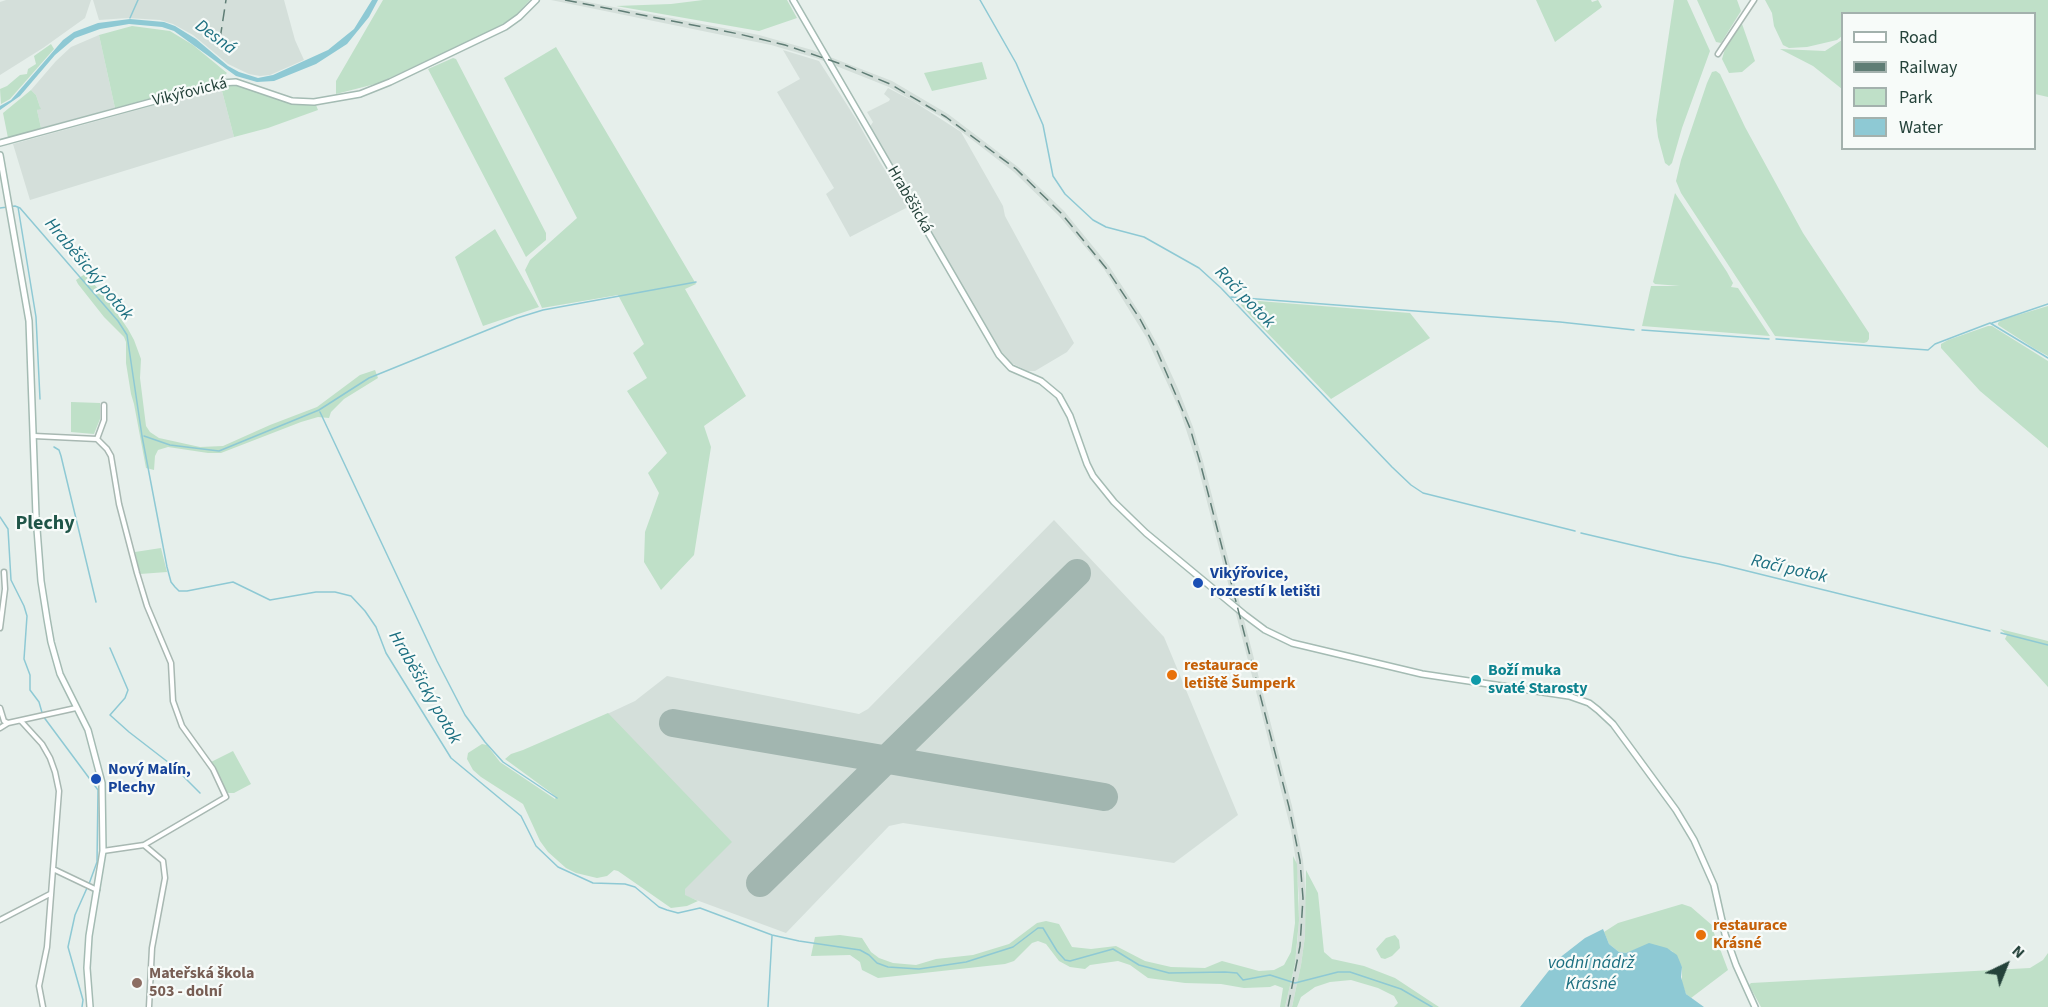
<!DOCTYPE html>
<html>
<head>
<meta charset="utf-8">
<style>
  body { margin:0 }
  #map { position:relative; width:2048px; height:1007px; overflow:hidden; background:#e6efeb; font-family:"Source Sans 3",sans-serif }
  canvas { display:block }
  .legend { position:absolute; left:1841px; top:12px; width:195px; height:138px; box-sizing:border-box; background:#f7fbf9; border:2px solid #a3b1ad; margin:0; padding:8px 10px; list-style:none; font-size:18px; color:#24423a }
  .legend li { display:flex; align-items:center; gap:12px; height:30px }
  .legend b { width:30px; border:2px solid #a3b1ad }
  .north { position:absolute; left:1976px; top:935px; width:60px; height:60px; -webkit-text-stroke:4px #f7fbf9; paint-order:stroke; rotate:43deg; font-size:16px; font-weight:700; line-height:24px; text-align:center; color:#24423a }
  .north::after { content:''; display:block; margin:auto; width:21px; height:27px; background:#24423a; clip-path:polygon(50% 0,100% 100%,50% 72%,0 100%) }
</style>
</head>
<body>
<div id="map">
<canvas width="2048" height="1007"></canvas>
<ul class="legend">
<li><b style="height:8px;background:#fff"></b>Road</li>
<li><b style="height:8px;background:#5f7d75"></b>Railway</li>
<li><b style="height:16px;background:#bfe0c8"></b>Park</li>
<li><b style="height:16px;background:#8ec9d4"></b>Water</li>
</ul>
<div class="north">N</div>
</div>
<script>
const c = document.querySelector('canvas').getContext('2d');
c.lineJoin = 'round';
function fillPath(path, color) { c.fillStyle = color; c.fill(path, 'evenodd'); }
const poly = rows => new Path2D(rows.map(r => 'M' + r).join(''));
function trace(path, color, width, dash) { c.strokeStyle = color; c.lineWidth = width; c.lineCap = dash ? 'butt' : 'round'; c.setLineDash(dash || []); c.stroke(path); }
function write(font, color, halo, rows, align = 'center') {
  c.font = font + ' "Source Sans 3",sans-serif'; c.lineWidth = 4.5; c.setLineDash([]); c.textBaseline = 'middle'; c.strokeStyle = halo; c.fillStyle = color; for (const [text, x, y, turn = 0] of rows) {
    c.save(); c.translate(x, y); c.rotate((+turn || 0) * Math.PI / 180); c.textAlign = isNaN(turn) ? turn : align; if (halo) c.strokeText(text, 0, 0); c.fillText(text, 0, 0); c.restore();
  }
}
const built = poly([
  [6,0,91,0,85,18,43,48,0,75,0,2],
  [93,0,284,0,295,40,304,60,270,75,260,76,249,74,228,64,193,35,173,24,160,20,128,18,99,20],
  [551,0,577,0,759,35,812,50,892,81,948,114,1018,167,1064,211,1109,266,1143,318,1160,349,1179,391,1193,427,1203,461,1292,806,1303,860,1306,898,1305,936,1301,965,1292,1007,1285,1007,1295,964,1298,935,1299,898,1296,861,1291,830,1259,703,1197,463,1180,411,1146,337,1104,269,1059,216,1014,172,945,119,889,87,816,58,771,45],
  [99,35,115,108,41,128,37,110,40,107,36,95,31,90,56,61,71,47],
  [783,50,819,61,856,119,880,162,908,207,850,237,826,194,834,188,777,92,800,79],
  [221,87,234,137,30,200,13,144],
  [888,88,913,101,961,132,1003,206,1005,216,1074,343,1067,352,1035,371,1028,371,1011,363,1001,351,869,128,873,122,867,112,889,101,890,99,884,94],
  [1054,520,1164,637,1238,815,1174,863,903,823,889,826,786,933,669,890,515,757,635,701,667,676,859,714,868,709]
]);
const green = poly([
  [383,0,530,0,515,16,498,27,379,83,336,94,336,81],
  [703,0,787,0,797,18,759,31,599,3,616,6,671,4],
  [1536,0,1591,0,1592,2,1598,0,1602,7,1555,42],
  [1674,0,1687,0,1710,51,1682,128,1672,163,1669,166,1665,163,1658,137,1656,120],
  [1697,0,1737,0,1741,11,1721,43,1716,42],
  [1765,0,2048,0,2048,97,2035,94,2034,14,1842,14,1842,36,1837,40,1807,47,1789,48,1783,45,1774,26,1772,13],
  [1741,21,1755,61,1742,72,1729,73,1722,59,1725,49],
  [132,26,170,31,193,45,227,73,220,80,115,108,99,35],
  [1842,40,1842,89,1813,66,1780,49,1825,51],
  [51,44,54,49,10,99,1,104,0,89,7,86,20,75,27,74,28,69,36,64,34,56],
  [556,47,696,284,685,289,746,396,704,426,711,447,694,555,661,590,644,562,645,532,659,493,648,473,667,453,627,391,647,378,633,353,644,344,618,295,542,308,525,270,530,260,577,218,504,78],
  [453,58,456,59,546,233,546,240,526,257,428,69],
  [982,62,987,79,932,91,924,73],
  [1716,71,1720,74,1745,127,1803,233,1869,333,1869,339,1867,342,1864,343,1775,336,1681,193,1676,181,1681,160,1707,83,1712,72],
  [236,85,291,104,316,105,318,110,268,128,234,137,221,87],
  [31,90,36,95,40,107,41,109,37,110,41,128,8,138,3,113],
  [1675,193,1727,272,1733,283,1731,287,1738,288,1770,336,1642,326,1651,286,1680,286,1655,284,1653,282],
  [495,229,539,307,483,326,455,257],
  [85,274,108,300,128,329,134,340,141,359,140,378,146,426,150,432,159,438,200,447,223,446,270,425,317,407,360,375,375,370,378,378,344,399,331,412,329,418,318,417,301,422,221,453,208,453,168,447,158,450,155,456,154,470,146,468,134,404,131,394,126,363,126,342,124,337,104,317,78,284,76,280],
  [1246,300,1410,313,1430,338,1331,399,1251,316,1241,305,1242,301],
  [2048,306,2048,356,2035,349,1998,325,1998,323,2001,320],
  [1988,326,1992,326,2048,361,2048,448,1980,391,1941,348,1941,344,1948,340],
  [71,402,100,403,100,419,94,434,71,432],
  [161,548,167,572,140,574,135,552],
  [2000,629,2048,641,2048,687,2005,639,2007,635],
  [608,713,732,842,685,889,685,895,698,901,687,906,671,908,618,871,614,870,607,876,597,878,576,873,566,868,548,852,540,841,523,804,481,777,473,770,467,759,468,753,482,744,487,745,500,762,555,799,556,797,550,792,505,759,511,754,523,750],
  [233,751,251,784,234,793,229,793,226,792,211,762],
  [1293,856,1297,864,1299,920,1295,964,1285,1007,1280,1007,1283,988,1275,985,1270,987,1244,988,1221,984,1185,983,1148,978,1130,965,1118,961,1090,965,1085,969,1070,967,1059,961,1046,944,1038,941,1032,943,1014,961,1005,964,878,978,862,970,860,962,850,955,811,956,815,937,840,935,862,938,871,952,879,958,893,963,916,965,936,959,973,955,1009,944,1037,923,1046,921,1059,924,1072,947,1091,949,1116,946,1145,961,1171,967,1205,968,1222,961,1259,971,1274,970,1284,965,1291,952,1295,923],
  [1306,870,1318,893,1324,952,1332,959,1364,966,1395,978,1439,1007,1394,1007,1398,1003,1394,996,1378,988,1351,980,1330,982,1315,987,1301,997,1297,1007,1292,1007,1301,965,1305,936],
  [1682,904,1691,907,1713,926,1714,933,1728,970,1691,998,1686,994,1682,983,1682,967,1672,951,1650,944,1626,953,1619,952,1609,944,1604,932,1618,923],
  [1395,935,1399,940,1400,948,1392,956,1385,959,1381,958,1376,949,1386,938],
  [2048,953,2048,1007,1761,1007,1749,985,1751,983,2030,968,2043,960]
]);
const water = poly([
  [372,0,378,0,369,17,347,44,316,64,274,81,257,82,236,76,174,31,162,27,129,24,100,29,75,38,55,55,20,96,0,110,0,106,11,100,63,40,74,32,98,23,130,19,164,22,175,26,196,39,228,66,239,72,258,78,273,75,328,50,354,29],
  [1603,929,1609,944,1619,952,1626,953,1649,943,1667,948,1677,955,1682,967,1681,977,1686,994,1704,1007,1520,1007,1558,959,1585,938]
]);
const stream = poly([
  [980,0,1016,63,1043,125,1053,176,1065,194,1093,220,1106,227,1144,237,1199,268,1221,288,1392,467,1411,485,1423,493,1575,531],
  [130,18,138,0],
  [18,207,36,317,40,399],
  [0,208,15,206,20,208,118,321,127,335,142,436,167,567,171,582,175,587,179,591,187,591,233,582,270,600,316,592,335,592,351,596,365,611,376,627,386,653,451,758,521,816,536,846,558,867,593,883,625,884,635,887,659,907,667,910,678,913,700,908,772,935,799,941,860,950,869,955,877,963,888,967,919,969,966,962,1013,947,1038,928,1043,928,1057,951,1065,960,1070,961,1113,949,1139,965,1169,973,1225,972,1237,973,1243,980,1270,975,1295,983,1338,972,1350,972,1401,989,1432,1007],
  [1231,297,1560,322,1634,330],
  [1992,323,2048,304],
  [1642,330,1769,339],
  [1776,339,1928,350,1935,344,1990,323,2048,358],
  [320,412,437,661,465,715,485,742,503,762,557,798],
  [144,436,170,445,219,451,319,410,369,378,517,318,543,310,696,282],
  [54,447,59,450,61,456,96,602],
  [0,517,8,529,11,580,24,606,27,616,24,659,30,675,30,690,39,702,43,716,98,790,97,862,89,884],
  [1581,533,1679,556,1719,564,1990,631],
  [2001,633,2048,645],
  [110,648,128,690,125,698,110,715,129,732,173,766,200,793],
  [82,1007,83,1000,68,947,75,915,87,888],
  [768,1007,772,936]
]);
const runway = poly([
  [673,723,1104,797],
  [760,883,1077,573]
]);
const street = poly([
  [1718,54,1754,0],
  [34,436,97,439,107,449,111,456,119,504,137,573,147,606,171,663,173,701,182,726,213,769,226,797,144,845,103,851],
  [97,439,104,420,104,405],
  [0,628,5,589,4,572],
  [0,708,4,721,8,723],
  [21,721,42,744,50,758,55,772,59,791,47,947,39,986,43,1007],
  [0,728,8,723,76,708],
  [144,845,163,861,165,878,152,948,149,1007],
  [53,869,97,890],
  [0,920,50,894]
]);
const secondary = poly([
  [793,0,999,355,1011,368,1041,381,1059,396,1070,416,1087,464,1093,476,1114,502,1146,533,1245,615,1265,630,1292,643,1422,674,1569,696,1589,703,1598,710,1613,724,1676,810,1694,840,1714,885,1725,934,1736,965,1755,1007],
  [0,143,221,83,236,82,292,101,314,102,360,94,390,82,505,27,519,17,536,0],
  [0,155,29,321,36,516,41,581,47,619,51,642,60,674,88,730,102,783,103,851,89,936,87,968,90,1007]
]);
const rail = poly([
  [565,0,739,34,785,45,847,66,890,84,946,117,1016,169,1061,213,1106,268,1140,319,1157,351,1190,428,1200,462,1289,807,1300,861,1303,898,1300,946,1288,1007],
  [220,39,226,0]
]);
const markers = [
  [1198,583,6,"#1a4fb4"],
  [1172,675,6,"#e8710a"],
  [1476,680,6,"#0f9aa8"],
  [96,779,6,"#1a4fb4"],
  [1701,935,6,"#e8710a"],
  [137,983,6,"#8d6e63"]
];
const streetNames = [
  ["Vikýřovická",190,93,-14],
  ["Hraběšická",909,200,60]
];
const transitNames = [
  ["Vikýřovice,",1210,574],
  ["rozcestí k letišti",1210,592],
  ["Nový Malín,",108,770],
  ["Plechy",108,788]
];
const foodNames = [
  ["restaurace",1184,666],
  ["letiště Šumperk",1184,684],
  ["restaurace",1713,926],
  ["Krásné",1713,944]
];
const cultureNames = [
  ["Boží muka",1488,671],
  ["svaté Starosty",1488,689]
];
const educationNames = [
  ["Mateřská škola",149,974],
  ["503 - dolní",149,992]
];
const waterNames = [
  ["Desná",215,38,36],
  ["Hraběšický potok",88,270,50],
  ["Račí potok",1244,298,46],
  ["Račí potok",1789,570,13],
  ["Hraběšický potok",424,688,60],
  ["vodní nádrž",1591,964],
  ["Krásné",1591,985]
];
const quarterNames = [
  ["Plechy",45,525]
];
fillPath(built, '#d4dfda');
fillPath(green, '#bfe0c8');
fillPath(water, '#8ec9d4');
trace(stream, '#8ec9d4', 1.5);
trace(runway, '#a2b6b0', 28);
trace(street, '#a8b8b2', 7);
trace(secondary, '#a4bbb3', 8);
trace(street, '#fff', 4);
trace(secondary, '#fff', 5);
trace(rail, '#5f7d75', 1.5, [12, 6]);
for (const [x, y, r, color] of markers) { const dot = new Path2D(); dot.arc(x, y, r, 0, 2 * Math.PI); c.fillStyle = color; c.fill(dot); trace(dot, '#f7fbf9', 2); }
write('16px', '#24423a', '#f7fbf9', streetNames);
write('bold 16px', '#164399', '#f7fbf9', transitNames, 'left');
write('bold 16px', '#c56008', '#f7fbf9', foodNames, 'left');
write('bold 16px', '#0d838f', '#f7fbf9', cultureNames, 'left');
write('bold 16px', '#785e54', '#f7fbf9', educationNames, 'left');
write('italic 18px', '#1c6f80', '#f7fbf9', waterNames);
write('bold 20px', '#1f5548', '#f7fbf9', quarterNames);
</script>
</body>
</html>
